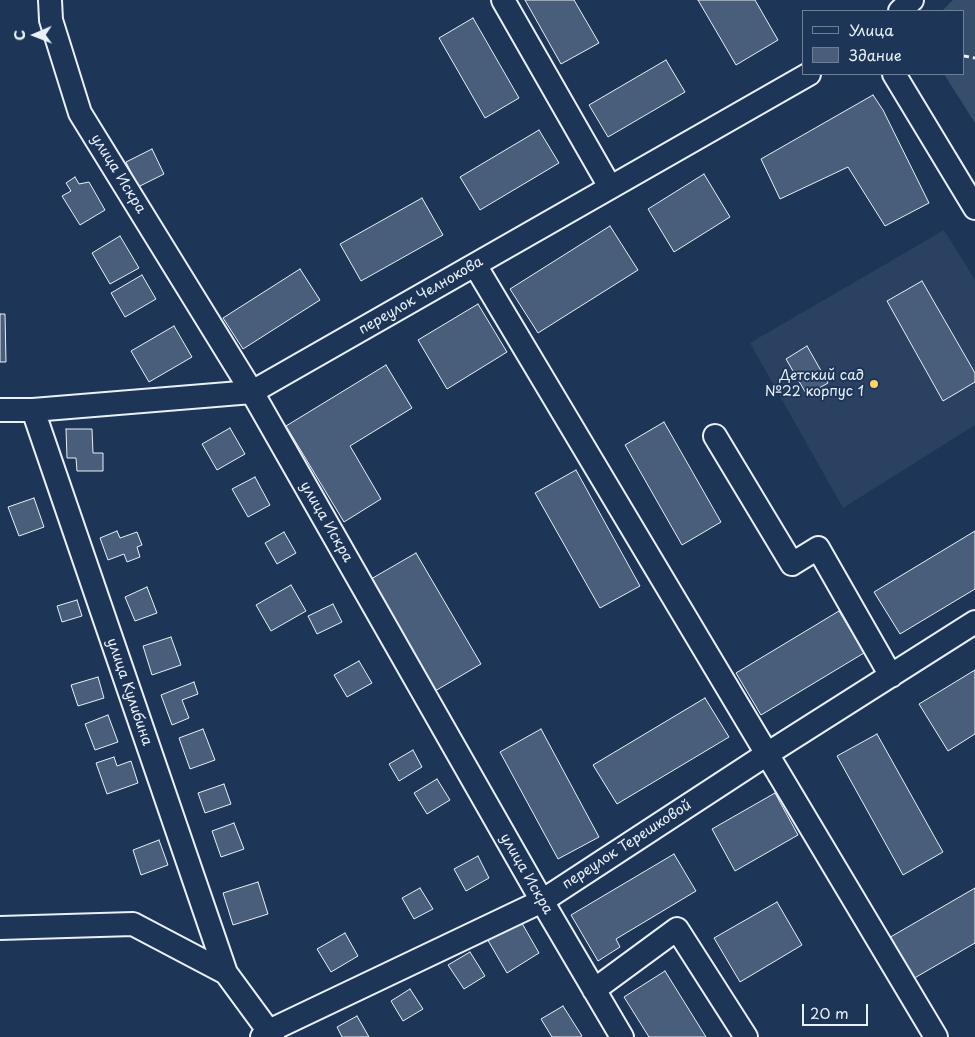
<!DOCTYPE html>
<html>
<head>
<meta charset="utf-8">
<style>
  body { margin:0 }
  #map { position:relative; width:975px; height:1037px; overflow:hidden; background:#1d3557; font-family:"Playpen Sans",sans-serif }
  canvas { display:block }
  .legend { position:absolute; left:802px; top:10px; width:162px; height:65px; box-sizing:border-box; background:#1d3557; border:1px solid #6e8097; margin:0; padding:6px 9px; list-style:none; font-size:15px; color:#e8f1f8 }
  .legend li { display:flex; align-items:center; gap:10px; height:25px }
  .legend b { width:25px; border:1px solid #6e8097 }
  .north { position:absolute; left:10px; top:10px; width:50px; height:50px; -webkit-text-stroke:4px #1d3557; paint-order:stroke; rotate:269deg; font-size:14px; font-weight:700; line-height:20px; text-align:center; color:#e8f1f8 }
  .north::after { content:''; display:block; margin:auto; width:18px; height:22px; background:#e8f1f8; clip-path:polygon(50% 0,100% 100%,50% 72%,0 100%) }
  .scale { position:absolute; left:802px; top:1004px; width:66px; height:22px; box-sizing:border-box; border:2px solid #e8f1f8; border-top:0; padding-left:6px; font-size:15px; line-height:18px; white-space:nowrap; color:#e8f1f8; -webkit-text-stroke:4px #1d3557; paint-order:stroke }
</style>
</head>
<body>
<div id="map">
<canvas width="975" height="1037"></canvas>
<ul class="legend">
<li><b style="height:6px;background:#1d3557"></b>Улица</li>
<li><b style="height:14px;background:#495e7a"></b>Здание</li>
</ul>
<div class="north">С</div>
<div class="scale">20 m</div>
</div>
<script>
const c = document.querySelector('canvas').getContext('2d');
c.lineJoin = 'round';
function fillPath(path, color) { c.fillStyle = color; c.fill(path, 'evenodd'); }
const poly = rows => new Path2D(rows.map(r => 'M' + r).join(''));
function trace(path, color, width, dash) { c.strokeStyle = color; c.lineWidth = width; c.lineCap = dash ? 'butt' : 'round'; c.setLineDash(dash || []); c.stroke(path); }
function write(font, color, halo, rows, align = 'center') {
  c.font = font + ' "Playpen Sans",sans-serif'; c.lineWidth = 4; c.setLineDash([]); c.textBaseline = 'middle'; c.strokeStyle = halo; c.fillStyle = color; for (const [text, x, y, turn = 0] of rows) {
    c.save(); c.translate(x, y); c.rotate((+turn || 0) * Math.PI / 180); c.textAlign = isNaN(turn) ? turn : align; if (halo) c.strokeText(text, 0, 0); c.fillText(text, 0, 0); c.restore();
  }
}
const built = poly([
  [944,230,975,280,975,425,843,508,750,343]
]);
const green = poly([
  [953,0,975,0,975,123,944,74,964,74,964,11,942,11]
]);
const building = poly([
  [525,0,574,0,599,43,561,64,525,0],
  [698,0,755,0,778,40,736,65,698,0],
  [473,18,519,98,485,118,439,38,473,18],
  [666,60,685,92,608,137,589,105,666,60],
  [873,95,883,110,929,203,885,226,848,167,780,199,761,159,873,95],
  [539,130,559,163,480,210,460,177,539,130],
  [152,149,164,174,138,187,126,162,152,149],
  [704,174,730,217,674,252,648,209,704,174],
  [75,177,79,184,89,182,105,210,80,225,62,196,71,191,66,183,75,177],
  [422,198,443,235,361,281,340,244,422,198],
  [610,226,638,270,538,333,510,289,610,226],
  [120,236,139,268,110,284,92,253,120,236],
  [300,269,320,300,243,349,223,318,300,269],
  [142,275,156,299,125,317,111,293,142,275],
  [922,281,975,373,975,382,943,401,887,301,922,281],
  [478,304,507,352,447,389,418,340,478,304],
  [0,314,5,314,6,362,0,362,0,314],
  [174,326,192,357,149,382,131,351,174,326],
  [807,346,828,383,807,395,786,359,807,346],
  [386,365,412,408,350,446,381,499,344,522,286,426,386,365],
  [664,422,721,522,682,545,625,445,664,422],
  [230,428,245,454,217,470,202,444,230,428],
  [66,429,92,429,93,453,103,453,103,471,77,471,76,458,67,458,66,429],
  [576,470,640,586,600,608,535,493,576,470],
  [255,477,270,505,248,517,232,489,255,477],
  [34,498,44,527,19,536,8,507,34,498],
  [117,531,120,538,137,532,142,545,137,547,140,557,127,562,124,554,108,560,100,538,117,531],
  [975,531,975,589,900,634,874,592,975,531],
  [284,532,296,553,277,564,265,543,284,532],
  [416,553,481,664,435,691,371,579,416,553],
  [291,585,306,611,271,631,256,605,291,585],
  [147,587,157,613,135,621,125,597,147,587],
  [77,600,82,616,62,622,57,606,77,600],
  [333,604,342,622,317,634,308,616,333,604],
  [839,611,864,653,761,715,736,673,839,611],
  [171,637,181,665,152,675,143,646,171,637],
  [359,661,372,683,347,697,334,675,359,661],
  [975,670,975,734,948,751,919,704,975,670],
  [98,677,104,698,78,706,71,685,98,677],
  [194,682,198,694,182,700,189,718,172,725,161,695,194,682],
  [705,698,729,737,617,804,593,765,705,698],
  [108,715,118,742,95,750,85,724,108,715],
  [203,729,215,760,190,769,179,738,203,729],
  [541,729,599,837,558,859,500,752,541,729],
  [877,734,943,852,903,875,837,756,877,734],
  [413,750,422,767,399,781,389,764,413,750],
  [114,757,117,766,131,761,138,783,107,794,96,763,114,757],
  [437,779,450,800,427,814,414,793,437,779],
  [224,784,231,804,205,813,198,793,224,784],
  [775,793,798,835,735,871,712,829,775,793],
  [234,823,244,849,221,857,212,831,234,823],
  [159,840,168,865,141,875,133,850,159,840],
  [674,854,696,891,616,939,620,947,598,961,571,915,674,854],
  [478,856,489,878,466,891,454,869,478,856],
  [258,882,268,914,233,925,223,893,258,882],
  [420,888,433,909,414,919,402,898,420,888],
  [975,888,975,943,911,980,887,939,975,888],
  [777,902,802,945,740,982,714,938,777,902],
  [519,918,539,953,507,973,486,937,519,918],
  [345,933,358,956,331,972,317,949,345,933],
  [470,952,485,976,464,989,448,965,470,952],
  [665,971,706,1037,649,1037,624,997,665,971],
  [410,989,423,1009,403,1021,391,1001,410,989],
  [563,1006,582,1036,580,1037,552,1037,541,1019,563,1006],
  [357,1016,369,1037,342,1037,337,1027,357,1016]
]);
const path = poly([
  [964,56,975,58]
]);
const minor = poly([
  [50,0,51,20,80,113,252,392,542,901,622,1037],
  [503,0,610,187],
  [900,11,912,0],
  [894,74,975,208],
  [475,265,936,1037],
  [0,410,33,410,252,392,809,74],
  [33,410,226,973],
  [715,436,792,564,818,548,891,676],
  [0,928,133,924,226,973,273,1037],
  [594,990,677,929,746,1037],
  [262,1037,269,1031,542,901,767,754,975,622]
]);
const markers = [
  [874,384,5,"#ffd166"]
];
const streetNames = [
  ["улица Искра",118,174,58],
  ["переулок Челнокова",421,296,-30],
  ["улица Искра",326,522,60],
  ["улица Кулибина",129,692,71],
  ["переулок Терешковой",627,845,-33],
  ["улица Искра",526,874,60]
];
const poiNames = [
  ["Детский сад",864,376],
  ["№22 корпус 1",864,392]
];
fillPath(built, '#2a4162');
fillPath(green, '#374d6c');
fillPath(building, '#495e7a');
trace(building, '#e8f1f8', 1);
trace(minor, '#e8f1f8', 26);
trace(path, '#e8f1f8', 3, [5, 4]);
trace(minor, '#1d3557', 22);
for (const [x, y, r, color] of markers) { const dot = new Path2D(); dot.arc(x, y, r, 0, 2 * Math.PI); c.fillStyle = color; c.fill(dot); trace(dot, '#1d3557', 2); }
write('14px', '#e8f1f8', '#1d3557', streetNames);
write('14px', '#e8f1f8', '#1d3557', poiNames, 'right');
</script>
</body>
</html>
